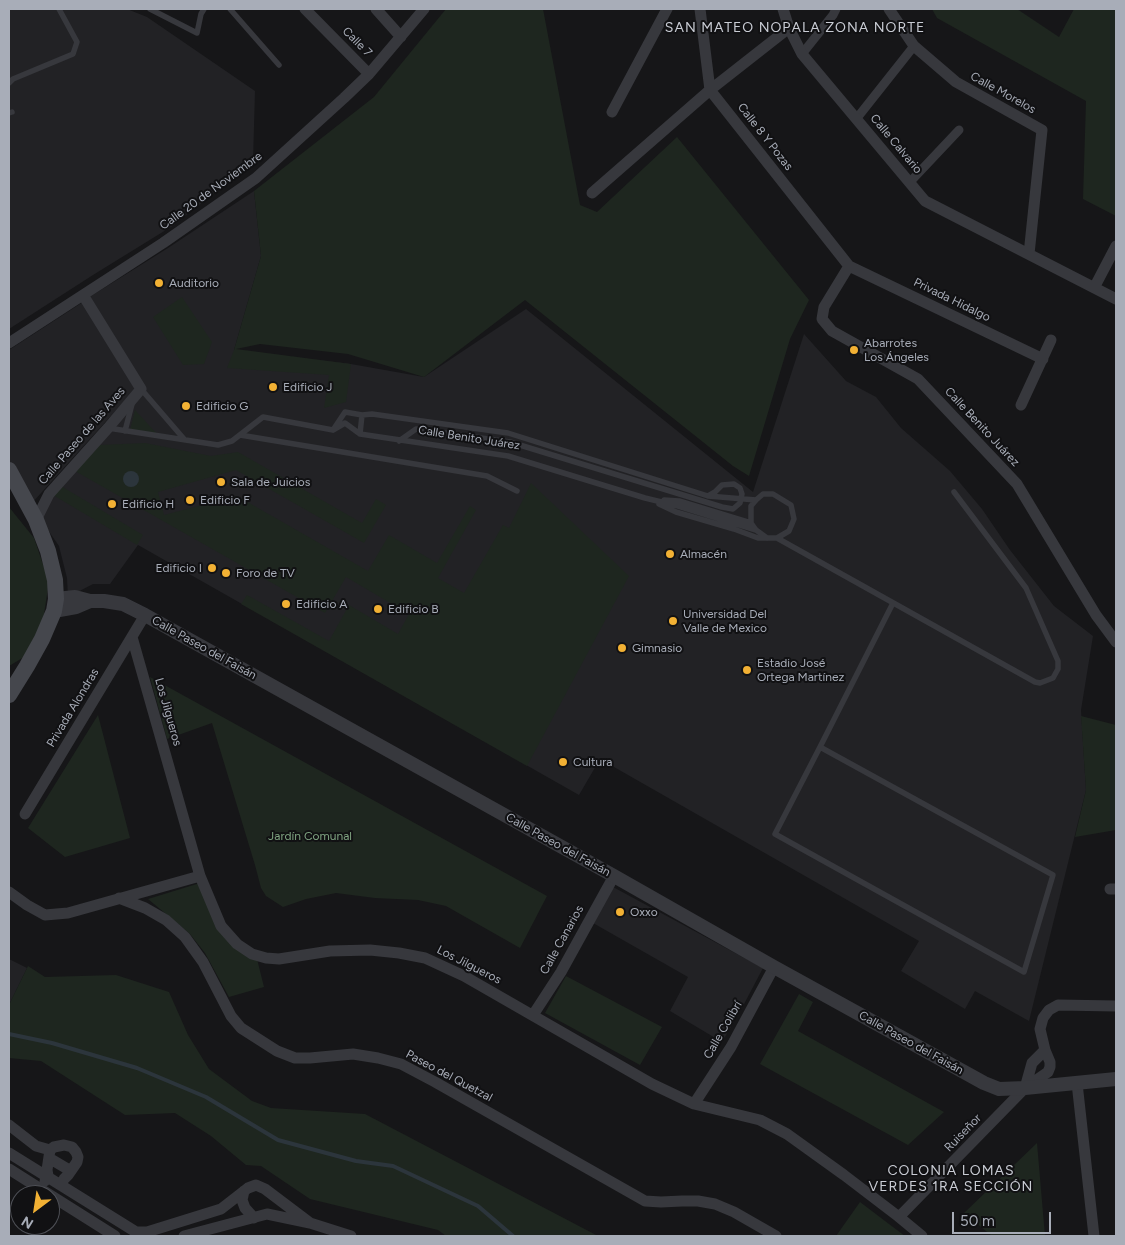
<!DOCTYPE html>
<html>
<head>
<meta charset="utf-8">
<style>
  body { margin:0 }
  #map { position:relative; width:1125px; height:1245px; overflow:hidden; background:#161618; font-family:Figtree,sans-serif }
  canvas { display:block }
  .frame { position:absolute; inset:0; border:10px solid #a8adb8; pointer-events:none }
  .north { position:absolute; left:10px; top:1185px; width:50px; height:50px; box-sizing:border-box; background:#111113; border:1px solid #4d4f55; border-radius:50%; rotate:211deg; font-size:14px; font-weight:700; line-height:20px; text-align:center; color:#a8adb8 }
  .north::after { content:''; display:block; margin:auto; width:18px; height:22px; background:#f2b134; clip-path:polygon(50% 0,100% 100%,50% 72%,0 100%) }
  .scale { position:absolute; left:952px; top:1212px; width:99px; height:22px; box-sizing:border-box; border:2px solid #a8adb8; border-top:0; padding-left:6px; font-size:15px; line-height:18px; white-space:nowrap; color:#a8adb8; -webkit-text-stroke:4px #111113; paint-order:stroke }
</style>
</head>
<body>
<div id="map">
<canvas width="1125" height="1245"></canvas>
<div class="frame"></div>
<div class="north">N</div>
<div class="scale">50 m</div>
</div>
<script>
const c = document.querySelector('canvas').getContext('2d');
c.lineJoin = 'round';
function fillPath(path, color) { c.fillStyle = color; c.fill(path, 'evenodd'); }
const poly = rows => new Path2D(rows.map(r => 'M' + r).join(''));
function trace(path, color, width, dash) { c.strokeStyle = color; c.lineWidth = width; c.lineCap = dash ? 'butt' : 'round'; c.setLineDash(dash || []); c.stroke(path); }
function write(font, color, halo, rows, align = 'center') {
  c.font = font + ' Figtree,sans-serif'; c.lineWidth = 4; c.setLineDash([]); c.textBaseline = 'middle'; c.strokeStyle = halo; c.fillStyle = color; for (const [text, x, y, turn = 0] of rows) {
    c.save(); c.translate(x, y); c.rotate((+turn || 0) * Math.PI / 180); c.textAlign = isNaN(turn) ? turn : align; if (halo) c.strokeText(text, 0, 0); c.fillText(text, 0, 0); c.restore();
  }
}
const built = poly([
  [9,9,127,9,147,17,255,91,253,162,174,225,93,275,9,329],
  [254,191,261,256,234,350,351,364,424,377,526,309,753,492,804,334,846,381,876,397,901,428,950,471,982,509,1010,550,1054,606,1093,636,1081,710,1086,790,1029,1021,975,991,965,1009,901,971,919,941,600,759,579,795,138,545,110,584,93,584,68,597,67,578,59,546,41,520,53,495,144,389,88,298,168,248],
  [83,302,138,386,32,503,9,460,9,350],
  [613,887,763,968,743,1006,722,1042,670,1011,688,977,593,923],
  [9,959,27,968,9,1005]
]);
const green = poly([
  [446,9,543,9,580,205,597,212,677,137,809,300,790,339,749,476,733,466,525,300,424,377,348,354,260,344,236,349,351,364,346,402,324,408,329,375,227,368,234,350,261,256,254,191,374,97],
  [932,9,1017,9,1059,37,1074,9,1116,9,1116,216,1083,199,1086,101,937,18],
  [182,297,212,342,204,364,183,365,153,317],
  [135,410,159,436,130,430],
  [145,443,211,456,238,452,362,523,376,499,386,505,364,543,236,470,158,492,164,515,237,496,368,571,389,535,437,563,470,506,476,510,438,578,464,593,503,525,509,528,531,483,629,576,527,766,241,604,247,595,329,641,349,605,398,634,409,614,346,577,325,613,75,471,100,445],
  [61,486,143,535,137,545,53,495],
  [9,507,34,538,49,582,43,620,24,657,9,666],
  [150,677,547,896,520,948,446,906,418,900,375,898,336,893,306,899,283,907,266,896,261,888,255,865,212,723,167,739],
  [98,715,130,838,65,857,28,828],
  [1081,716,1116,725,1116,830,1075,837,1086,790],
  [200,883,211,911,257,959,264,987,229,997,205,953,190,934,148,899],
  [28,966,45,977,116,975,169,992,188,1035,209,1069,252,1101,271,1108,365,1114,598,1236,446,1236,438,1230,310,1199,261,1166,246,1165,211,1136,175,1113,125,1115,41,1061,9,1058,9,1005],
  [566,976,662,1027,640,1065,545,1013],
  [799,994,813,1002,798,1031,944,1112,908,1145,760,1064],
  [1037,1143,1045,1236,992,1236,964,1213],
  [860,1202,889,1224,905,1236,836,1236]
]);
const water = poly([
  '123 479a8 8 0 1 1 16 0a8 8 0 1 1-16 0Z'
]);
const stream = poly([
  [9,1034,52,1043,137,1068,206,1097,278,1140,356,1161,393,1166,478,1206,513,1236]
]);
const service = poly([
  [150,9,197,33,201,14,204,9],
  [230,9,279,65],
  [9,83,13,79,73,54,77,42,59,9],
  [9,113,12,112],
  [141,389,184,439],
  [108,428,218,445,232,441,263,417,333,430,345,423,360,434,508,456,645,498,678,506,756,530],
  [333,430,345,412,362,415,372,414,508,433,708,496,715,492,722,485,734,484,740,488,742,494,740,503,733,509,722,507,510,442,416,429,399,441],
  [125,431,132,404],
  [360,434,362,415],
  [240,435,487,476,517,491],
  [708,496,756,500],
  [664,500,679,501,751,523],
  [659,504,676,512,734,529,758,538,777,538,789,531,794,519,791,505,773,494,763,494,756,500,751,506,751,523,756,530,767,538],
  [777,538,1035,682,1040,683,1053,678,1058,669,1058,661,1026,588,954,492],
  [820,747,1053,875,1024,972,775,834,820,747,893,603]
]);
const pedestrian = poly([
  [802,54,833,15,836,9],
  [857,118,914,46],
  [910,182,959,130]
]);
const minor = poly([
  [305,9,369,74],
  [376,9,401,37],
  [700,9,710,90,849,266,1043,359],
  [783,9,789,28,802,54,925,201,1116,299],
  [889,9,914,46,956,82,1042,130,1029,254],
  [612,112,667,9],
  [592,193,710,90,789,28],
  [849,266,824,307,822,319,832,331,918,379,1017,484,1096,615,1116,642],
  [1094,288,1116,246],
  [9,343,163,243,256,178,344,98,369,74,424,9],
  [1021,405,1051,340],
  [36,520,49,494,108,428,141,389,83,295],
  [132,637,200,876,221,926,237,944,252,954,266,958,279,959,330,951,370,950,399,953,425,958,464,976,652,1084,694,1104,760,1120,787,1134,844,1175,899,1217,922,1236],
  [25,814,145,615],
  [1110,889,1116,889],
  [9,892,27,905,45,915,68,913,200,876],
  [119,898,145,908,166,920,185,937,203,962,231,1016,241,1028,277,1051,295,1058,310,1058,353,1054,378,1058,401,1064,435,1082,645,1201,661,1202,682,1201,698,1201,715,1204,734,1212,776,1236],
  [533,1015,561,972,614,876],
  [1077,1083,1094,1236],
  [1025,1088,1032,1063,1045,1050],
  [694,1104,731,1047,774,967],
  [9,1125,36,1146,50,1150,54,1147,64,1145,72,1147,76,1152,78,1157,77,1162,68,1175,64,1179,61,1184],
  [9,1153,136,1232,147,1232,221,1209,248,1188,256,1185,265,1189,310,1223],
  [49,1158,71,1171],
  [9,1169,50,1195],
  [45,1181,48,1176,47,1170,50,1150],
  [244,1191,242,1200,245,1208,254,1218],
  [50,1195,115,1236],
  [899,1217,1025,1088,1048,1072,1050,1067,1050,1062,1045,1050,1040,1029,1043,1018,1049,1010,1058,1005,1116,1006],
  [184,1236,267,1214,310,1223,351,1236]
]);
const tertiary = poly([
  [56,599,75,597,90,601],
  [54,611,76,607,90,601,104,601,123,604,145,615,614,876,774,967,984,1083,999,1089,1025,1088,1116,1079]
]);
const secondary = poly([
  [9,470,36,520,48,551,55,580,56,599,54,611,42,639,27,666,9,695]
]);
const markers = [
  [159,283,5,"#f2b134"],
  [854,350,5,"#f2b134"],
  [273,387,5,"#f2b134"],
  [186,406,5,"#f2b134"],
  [221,482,5,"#f2b134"],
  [190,500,5,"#f2b134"],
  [112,504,5,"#f2b134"],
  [670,554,5,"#f2b134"],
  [212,568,5,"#f2b134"],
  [226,573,5,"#f2b134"],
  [286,604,5,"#f2b134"],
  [378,609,5,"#f2b134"],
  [673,621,5,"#f2b134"],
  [622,648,5,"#f2b134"],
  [747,670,5,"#f2b134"],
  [563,762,5,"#f2b134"],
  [620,912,5,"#f2b134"]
];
const streetNames = [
  ["Calle 7",357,42,45],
  ["Calle Morelos",1003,93,29],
  ["Calle 8 Y Pozas",765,137,52],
  ["Calle Calvario",896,144,50],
  ["Calle 20 de Noviembre",211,191,-36],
  ["Privada Hidalgo",952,300,26],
  ["Calle Benito Juárez",982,427,47],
  ["Calle Paseo de las Aves",82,436,-49],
  ["Calle Benito Juárez",469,438,9],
  ["Calle Paseo del Faisán",204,648,29],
  ["Privada Alondras",73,708,-59],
  ["Los Jilgueros",168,712,74],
  ["Calle Paseo del Faisán",558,845,29],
  ["Calle Canarios",562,940,-61],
  ["Los Jilgueros",469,965,27],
  ["Calle Colibrí",723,1030,-60],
  ["Calle Paseo del Faisán",911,1043,29],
  ["Paseo del Quetzal",449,1076,28],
  ["Ruiseñor",963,1133,-46]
];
const poiNames = [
  ["Auditorio",169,283],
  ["Abarrotes",864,343],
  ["Los Ángeles",864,357],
  ["Edificio J",283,387],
  ["Edificio G",196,406],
  ["Sala de Juicios",231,482],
  ["Edificio F",200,500],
  ["Edificio H",122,504],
  ["Almacén",680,554],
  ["Edificio I",202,568,"right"],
  ["Foro de TV",236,573],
  ["Edificio A",296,604],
  ["Edificio B",388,609],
  ["Universidad Del",683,614],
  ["Valle de Mexico",683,628],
  ["Gimnasio",632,648],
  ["Estadio José",757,663],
  ["Ortega Martínez",757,677],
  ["Cultura",573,762],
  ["Oxxo",630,912]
];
const parkNames = [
  ["Jardín Comunal",310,836]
];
const neighbourhoodNames = [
  ["SAN MATEO NOPALA ZONA NORTE",795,28],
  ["COLONIA LOMAS",951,1171],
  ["VERDES 1RA SECCIÓN",951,1187]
];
fillPath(built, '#222225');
fillPath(green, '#1e261f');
fillPath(water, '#2c353c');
trace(stream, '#2c353c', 4);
trace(service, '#37383d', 5.5);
trace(pedestrian, '#37383d', 9);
trace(minor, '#37383d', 11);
trace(tertiary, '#37383d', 14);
trace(secondary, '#45474d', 16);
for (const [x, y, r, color] of markers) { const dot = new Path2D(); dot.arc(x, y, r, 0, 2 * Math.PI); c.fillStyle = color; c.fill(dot); trace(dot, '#111113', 2); }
write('12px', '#a8adb8', '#111113', streetNames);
write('12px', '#a8adb8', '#111113', poiNames, 'left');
write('12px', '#7fa381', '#111113', parkNames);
c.letterSpacing = '1px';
write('14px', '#c9ccd4', '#111113', neighbourhoodNames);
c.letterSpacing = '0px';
</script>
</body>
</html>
